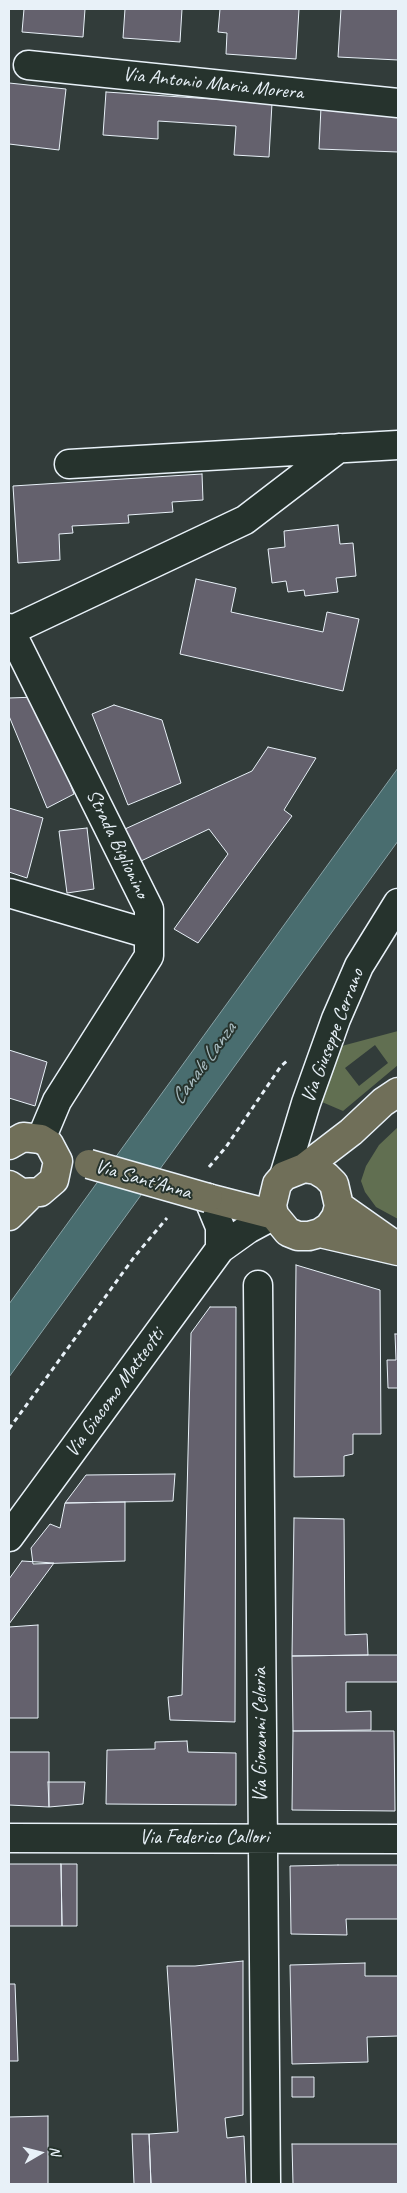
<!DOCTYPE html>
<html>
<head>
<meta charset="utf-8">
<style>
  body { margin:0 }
  #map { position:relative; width:407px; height:2193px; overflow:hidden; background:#323c3a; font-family:Caveat,sans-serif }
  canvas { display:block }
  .frame { position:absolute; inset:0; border:10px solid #e8f1f8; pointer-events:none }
  .north { position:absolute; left:15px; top:2128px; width:50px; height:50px; -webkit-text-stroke:4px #26332d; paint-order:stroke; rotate:82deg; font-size:14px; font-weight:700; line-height:20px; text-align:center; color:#e8f1f8 }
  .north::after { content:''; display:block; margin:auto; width:18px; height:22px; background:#e8f1f8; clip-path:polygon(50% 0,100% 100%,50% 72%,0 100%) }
</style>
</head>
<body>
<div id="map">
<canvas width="407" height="2193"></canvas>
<div class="frame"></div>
<div class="north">N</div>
</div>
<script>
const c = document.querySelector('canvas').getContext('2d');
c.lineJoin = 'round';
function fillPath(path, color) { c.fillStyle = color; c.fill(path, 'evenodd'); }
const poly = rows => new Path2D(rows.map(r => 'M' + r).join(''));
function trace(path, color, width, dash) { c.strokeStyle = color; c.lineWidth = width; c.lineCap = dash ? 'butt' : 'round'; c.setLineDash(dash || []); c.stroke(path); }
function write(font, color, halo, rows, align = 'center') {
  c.font = font + ' Caveat,sans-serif'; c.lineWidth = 4; c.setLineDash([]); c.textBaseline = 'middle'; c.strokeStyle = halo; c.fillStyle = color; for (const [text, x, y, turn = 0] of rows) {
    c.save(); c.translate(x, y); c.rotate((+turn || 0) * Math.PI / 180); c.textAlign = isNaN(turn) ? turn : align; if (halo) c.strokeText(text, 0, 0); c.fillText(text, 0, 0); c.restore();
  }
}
const green = poly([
  [398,1031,398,1065,343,1111,322,1102,338,1047],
  [375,1045,388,1063,359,1086,345,1068],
  [398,1127,398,1219,376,1207,365,1192,361,1181,366,1166,379,1145]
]);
const water = poly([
  [398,768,398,841,9,1377,9,1304,398,768]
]);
const building = poly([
  [24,9,85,9,83,37,22,32,24,9],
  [125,9,182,9,180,42,123,38,125,9],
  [220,9,299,9,296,59,226,54,227,33,218,32,220,9],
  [341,9,398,9,398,60,338,57,341,9],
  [9,83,66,89,59,150,9,144,9,83],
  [106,92,272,103,269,157,234,155,236,126,158,121,158,139,103,135,106,92],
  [321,107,398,111,398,152,319,149,321,107],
  [202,474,203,500,172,502,173,512,128,515,129,523,72,526,73,533,59,534,60,560,18,563,13,486,202,474],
  [338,525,340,544,353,543,356,576,336,578,338,592,305,596,304,590,288,592,286,581,272,583,268,549,285,547,284,531,338,525],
  [196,579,236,588,231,612,323,632,327,612,359,619,343,691,180,654,196,579],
  [37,697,74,794,47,808,9,716,9,698,37,697],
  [114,705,162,720,181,783,128,805,92,714,114,705],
  [268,747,316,758,284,810,292,816,198,943,174,929,228,854,209,829,141,861,125,829,252,771,268,747],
  [9,808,43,818,27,878,9,872,9,808],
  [87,828,94,889,67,893,59,831,87,828],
  [9,1050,47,1062,35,1106,9,1098,9,1050],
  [296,1265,380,1290,381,1434,353,1434,353,1454,344,1456,344,1476,294,1477,296,1265],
  [210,1307,236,1307,235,1722,170,1720,168,1697,182,1695,191,1333,210,1307],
  [395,1334,398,1334,398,1388,388,1388,387,1360,396,1360,395,1334],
  [175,1474,173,1501,65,1503,86,1475,175,1474],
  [125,1502,125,1561,33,1564,31,1548,50,1524,60,1528,65,1503,125,1502],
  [294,1518,344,1519,345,1635,367,1634,368,1655,292,1656,294,1518],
  [22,1561,54,1563,9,1624,9,1579,22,1561],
  [38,1625,38,1718,9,1718,9,1627,38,1625],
  [368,1655,398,1655,398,1682,346,1682,346,1712,371,1711,371,1730,293,1731,292,1656,368,1655],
  [293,1731,394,1731,395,1811,292,1810,293,1731],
  [187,1741,188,1752,236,1753,236,1805,106,1804,107,1750,155,1749,155,1742,187,1741],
  [9,1752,49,1752,49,1807,9,1805,9,1752],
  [48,1782,85,1782,83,1804,49,1807,48,1782],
  [9,1864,61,1864,62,1926,9,1926,9,1864],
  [61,1864,77,1864,77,1926,62,1926,61,1864],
  [338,1865,398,1865,398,1919,346,1919,347,1935,291,1934,290,1866,338,1865],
  [243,1961,243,2115,225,2118,227,2138,244,2136,246,2184,151,2184,149,2134,178,2132,167,1966,195,1966,243,1961],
  [365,1963,365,1976,398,1976,398,2036,367,2037,368,2062,292,2064,290,1965,365,1963],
  [9,1984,15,1984,18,2061,9,2061,9,1984],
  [292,2077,314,2077,314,2097,292,2097,292,2077],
  [48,2116,48,2184,9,2184,9,2117,48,2116],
  [132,2134,149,2134,151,2184,134,2184,132,2134],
  [292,2144,398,2144,398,2184,293,2184,292,2144]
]);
const path = poly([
  [209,1167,226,1147,281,1066,288,1060],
  [9,1429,135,1256,167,1218]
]);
const minor = poly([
  [28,65,398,103],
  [69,464,398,445],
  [9,628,149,909,149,956,57,1101,41,1139],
  [10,631,245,520,339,448],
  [9,893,149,934],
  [284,1176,306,1103,336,1019,359,966,398,903],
  [208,1198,220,1227,220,1249],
  [258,1285,266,2184],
  [9,1537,220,1249,248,1229,274,1215],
  [9,1838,398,1839]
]);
const major = poly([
  [9,1145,23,1137,41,1139,49,1144,58,1161,54,1180,40,1192,21,1193,9,1185],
  [304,1168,316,1170,326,1176,334,1184,339,1206,336,1217,329,1227,320,1233,309,1236,298,1236,288,1232,274,1215,272,1205,277,1184,284,1176,304,1168,351,1132,383,1102,398,1092],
  [208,1198,274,1215],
  [339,1206,393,1244],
  [9,1216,31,1194],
  [320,1233,398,1251]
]);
const majorBridge = poly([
  [89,1164,208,1198]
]);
const streetNames = [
  ["Via Antonio Maria Morera",213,84,6],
  ["Strada Biglionino",117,844,64],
  ["Via Giuseppe Cerrano",333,1036,-69],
  ["Via Sant'Anna",143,1180,16],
  ["Via Giacomo Matteotti",115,1393,-54],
  ["Via Giovanni Celoria",261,1735,-90],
  ["Via Federico Callori",204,1838]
];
const waterNames = [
  ["Canale Lanza",204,1064,-54]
];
fillPath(green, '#616f51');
fillPath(water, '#496d6f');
trace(water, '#89a2a6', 1);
fillPath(building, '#64616d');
trace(building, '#e8f1f8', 1);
trace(minor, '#e8f1f8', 31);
trace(major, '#e8f1f8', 31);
trace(path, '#e8f1f8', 3, [5, 4]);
trace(minor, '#26332d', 28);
trace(major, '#706f59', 28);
trace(majorBridge, '#e8f1f8', 31, []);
trace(majorBridge, '#706f59', 28);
write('20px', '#e8f1f8', '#26332d', streetNames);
write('italic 21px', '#a8bcc1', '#26332d', waterNames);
</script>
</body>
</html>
